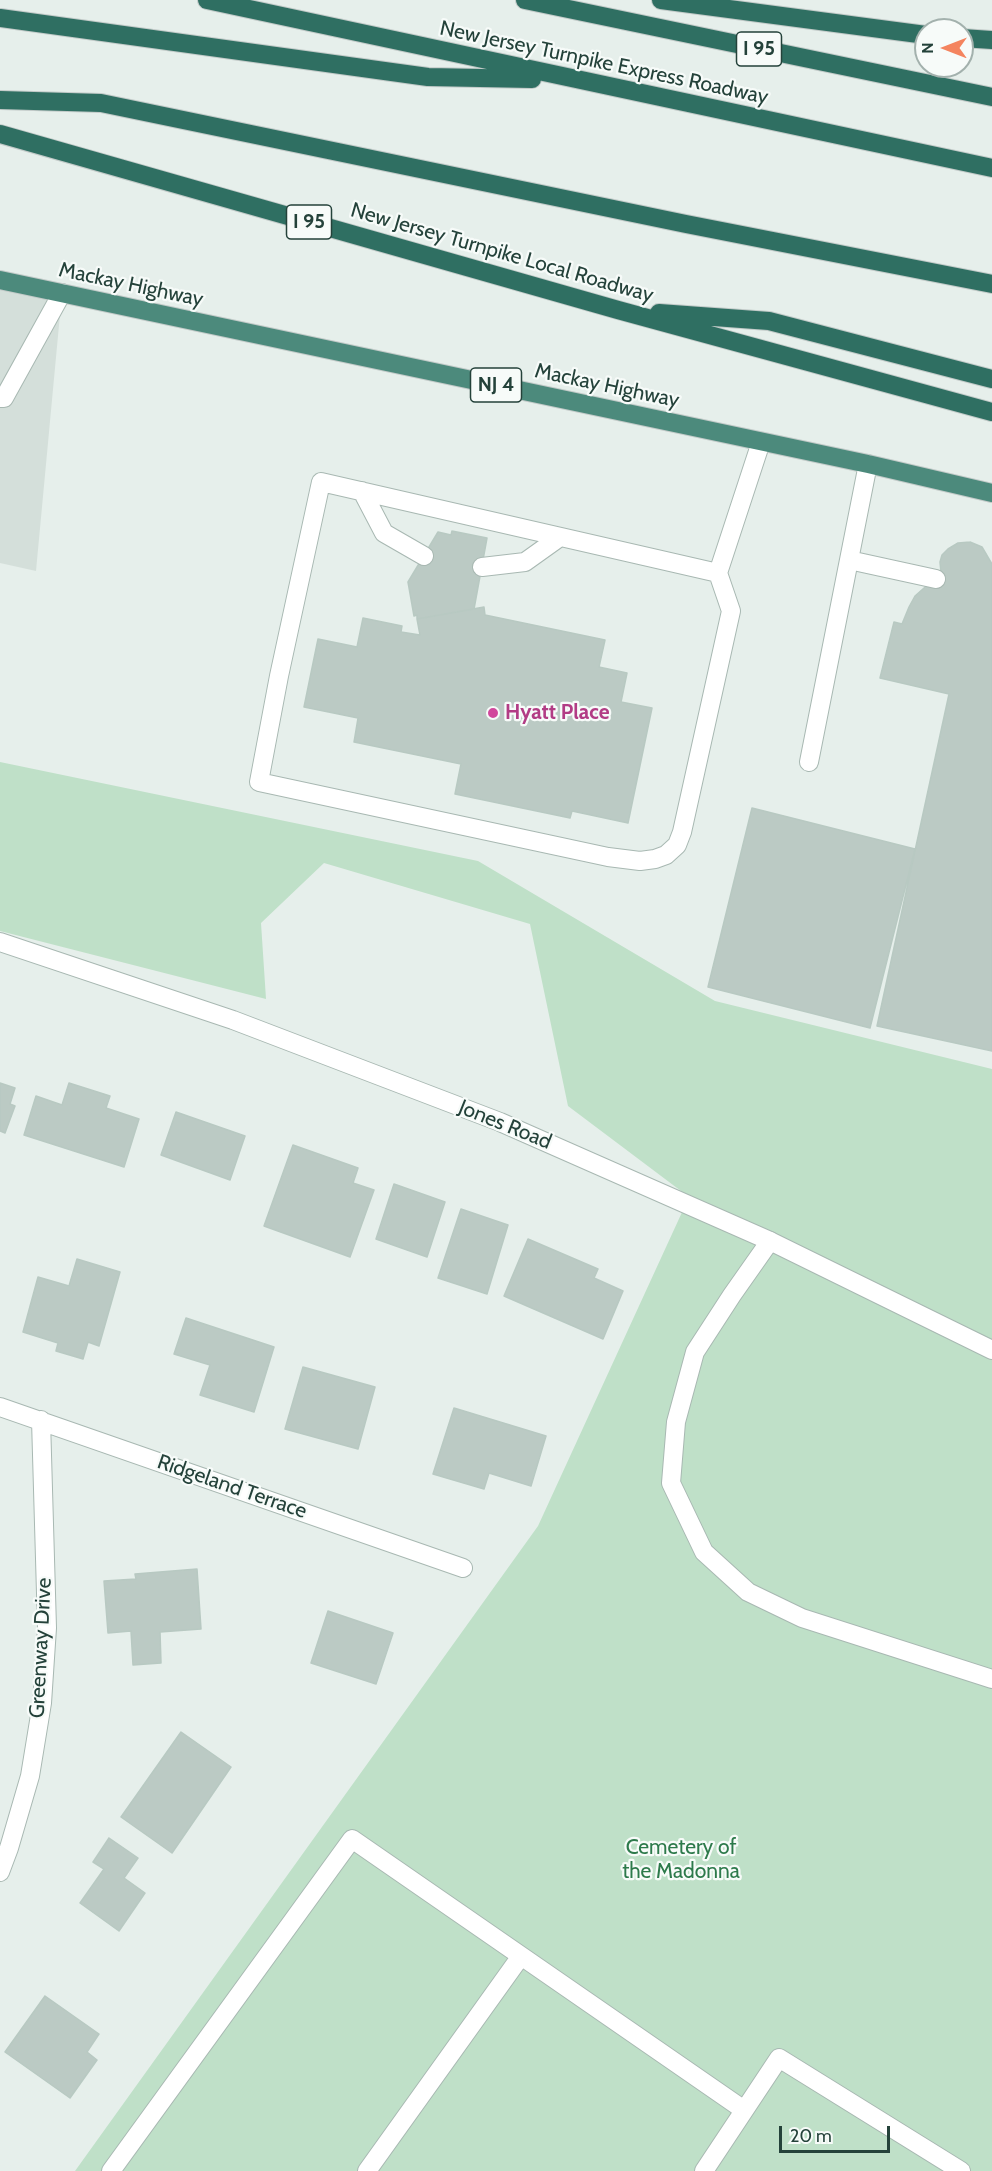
<!DOCTYPE html>
<html>
<head>
<meta charset="utf-8">
<style>
  body { margin:0 }
  #map { position:relative; width:992px; height:2171px; overflow:hidden; background:#e6efeb; font-family:Cabin,sans-serif }
  canvas { display:block }
  .north { position:absolute; left:914px; top:18px; width:60px; height:60px; box-sizing:border-box; background:#f7fbf9; border:2px solid #a3b1ad; border-radius:50%; rotate:270deg; font-size:16px; font-weight:700; line-height:24px; text-align:center; color:#24423a }
  .north::after { content:''; display:block; margin:auto; width:21px; height:27px; background:#f4845f; clip-path:polygon(50% 0,100% 100%,50% 72%,0 100%) }
  .scale { position:absolute; left:779px; top:2126px; width:111px; height:27px; box-sizing:border-box; border:3px solid #24423a; border-top:0; padding-left:8px; font-size:18px; line-height:21px; white-space:nowrap; color:#24423a; -webkit-text-stroke:4px #f7fbf9; paint-order:stroke }
</style>
</head>
<body>
<div id="map">
<canvas width="992" height="2171"></canvas>
<div class="north">N</div>
<div class="scale">20 m</div>
</div>
<script>
const c = document.querySelector('canvas').getContext('2d');
c.lineJoin = 'round';
function fillPath(path, color) { c.fillStyle = color; c.fill(path, 'evenodd'); }
const poly = rows => new Path2D(rows.map(r => 'M' + r).join(''));
function trace(path, color, width, dash) { c.strokeStyle = color; c.lineWidth = width; c.lineCap = dash ? 'butt' : 'round'; c.setLineDash(dash || []); c.stroke(path); }
function write(font, color, halo, rows, align = 'center') {
  c.font = font + ' Cabin,sans-serif'; c.lineWidth = 4.5; c.setLineDash([]); c.textBaseline = 'middle'; c.strokeStyle = halo; c.fillStyle = color; for (const [text, x, y, turn = 0] of rows) {
    c.save(); c.translate(x, y); c.rotate((+turn || 0) * Math.PI / 180); c.textAlign = isNaN(turn) ? turn : align; if (halo) c.strokeText(text, 0, 0); c.fillText(text, 0, 0); c.restore();
  }
}
const built = poly([
  [0,279,62,293,36,571,0,563]
]);
const green = poly([
  [0,762,478,861,715,1001,992,1069,992,2171,75,2171,538,1526,689,1197,568,1106,530,924,324,863,261,923,266,999,0,931]
]);
const building = poly([
  [452,531,487,538,474,609,417,619,417,615,414,616,408,582,438,532,451,535,452,531],
  [970,542,982,547,992,564,992,1051,877,1026,949,694,880,678,894,622,902,624,909,607,915,596,941,573,940,562,942,555,948,549,958,543,970,542],
  [484,607,485,615,605,640,599,667,627,673,621,702,652,708,628,823,572,811,570,818,455,794,461,764,354,742,358,718,304,707,318,639,357,647,363,618,402,626,401,632,420,635,417,619,484,607],
  [752,808,915,849,870,1028,708,987,752,808],
  [0,1083,15,1088,10,1104,15,1106,5,1133,0,1131,0,1083],
  [69,1083,110,1096,106,1108,139,1119,124,1167,24,1135,36,1096,62,1105,69,1083],
  [176,1112,245,1136,230,1180,161,1155,176,1112],
  [293,1145,358,1168,353,1183,374,1190,350,1257,264,1226,293,1145],
  [394,1184,445,1202,427,1257,376,1239,394,1184],
  [461,1209,508,1225,487,1294,438,1278,461,1209],
  [528,1239,598,1269,594,1278,623,1291,603,1339,504,1296,528,1239],
  [77,1259,120,1272,99,1346,88,1342,83,1359,56,1351,58,1343,23,1332,38,1277,69,1286,77,1259],
  [186,1318,274,1347,254,1412,200,1395,210,1365,174,1354,186,1318],
  [303,1367,375,1387,358,1449,285,1429,303,1367],
  [454,1408,546,1436,531,1486,489,1473,484,1489,433,1474,454,1408],
  [197,1569,201,1629,160,1632,161,1663,133,1665,131,1631,108,1633,104,1581,136,1579,135,1574,197,1569],
  [328,1611,393,1633,376,1684,311,1663,328,1611],
  [181,1732,231,1767,172,1853,121,1817,181,1732],
  [109,1838,138,1858,124,1878,145,1893,119,1931,80,1903,104,1869,93,1862,109,1838],
  [45,1996,99,2034,87,2052,97,2060,70,2098,5,2052,45,1996]
]);
const service = poly([
  [0,398,4,398,62,293],
  [362,491,384,533,424,556],
  [849,560,936,579],
  [482,567,525,562,560,537],
  [718,573,321,482,279,676,259,782,608,857,640,861,655,859,666,855,677,845,682,832,731,611,718,573,761,442],
  [809,762,868,464],
  [770,1241,732,1295,695,1352,676,1422,671,1483,704,1552,748,1592,802,1618,992,1679],
  [111,2171,352,1839,744,2110],
  [367,2171,521,1956],
  [704,2171,779,2058,961,2171]
]);
const minor = poly([
  [0,942,233,1020,500,1122,770,1241,992,1350],
  [0,1407,463,1568],
  [0,1872,9,1848,30,1776,42,1703,47,1628,41,1420]
]);
const trunk = poly([
  [0,280,868,464,992,493]
]);
const motorway = poly([
  [207,0,992,168],
  [525,0,992,97],
  [661,0,926,35],
  [0,18,428,77,532,79],
  [962,38,992,40],
  [0,100,101,103,686,224,992,284],
  [0,134,618,310,992,412],
  [659,313,769,321,992,379]
]);
const markers = [
  [493,713,6,"#d1479c"]
];
const shields = [
  [759,49,45],
  [309,222,45],
  [496,385,51]
];
const shieldNames = [
  ["I 95",759,49],
  ["I 95",309,222],
  ["NJ 4",496,385]
];
const streetNames = [
  ["New Jersey Turnpike Express Roadway",604,63,12],
  ["New Jersey Turnpike Local Roadway",502,253,16],
  ["Mackay Highway",131,285,12],
  ["Mackay Highway",607,386,12],
  ["Jones Road",505,1125,22],
  ["Ridgeland Terrace",232,1487,19],
  ["Greenway Drive",41,1648,-87]
];
const hotelNames = [
  ["Hyatt Place",505,713]
];
const parkNames = [
  ["Cemetery of",681,1848],
  ["the Madonna",681,1872]
];
fillPath(built, '#d4dfda');
fillPath(green, '#bfe0c8');
fillPath(building, '#bbcac4');
trace(building, '#b8c9c2', 1.5);
trace(service, '#a8b8b2', 20);
trace(minor, '#a8b8b2', 20);
trace(trunk, '#c2cac8', 20);
trace(motorway, '#c2cac8', 20);
trace(service, '#fff', 18);
trace(minor, '#fff', 18);
trace(trunk, '#4c8a7c', 18);
trace(motorway, '#2f6f62', 18);
for (const [x, y, r, color] of markers) { const dot = new Path2D(); dot.arc(x, y, r, 0, 2 * Math.PI); c.fillStyle = color; c.fill(dot); trace(dot, '#f7fbf9', 2); }
for (const [x, y, w] of shields) { const box = new Path2D(); box.roundRect(x - w / 2, y - 17, w, 34, 4.5); c.fillStyle = '#f7fbf9'; c.fill(box); trace(box, '#24423a', 1.5); }
write('bold 20px', '#24423a', null, shieldNames);
write('21px', '#24423a', '#f7fbf9', streetNames);
write('bold 21px', '#b23c85', '#f7fbf9', hotelNames, 'left');
write('21px', '#2d7a4b', '#f7fbf9', parkNames);
</script>
</body>
</html>
